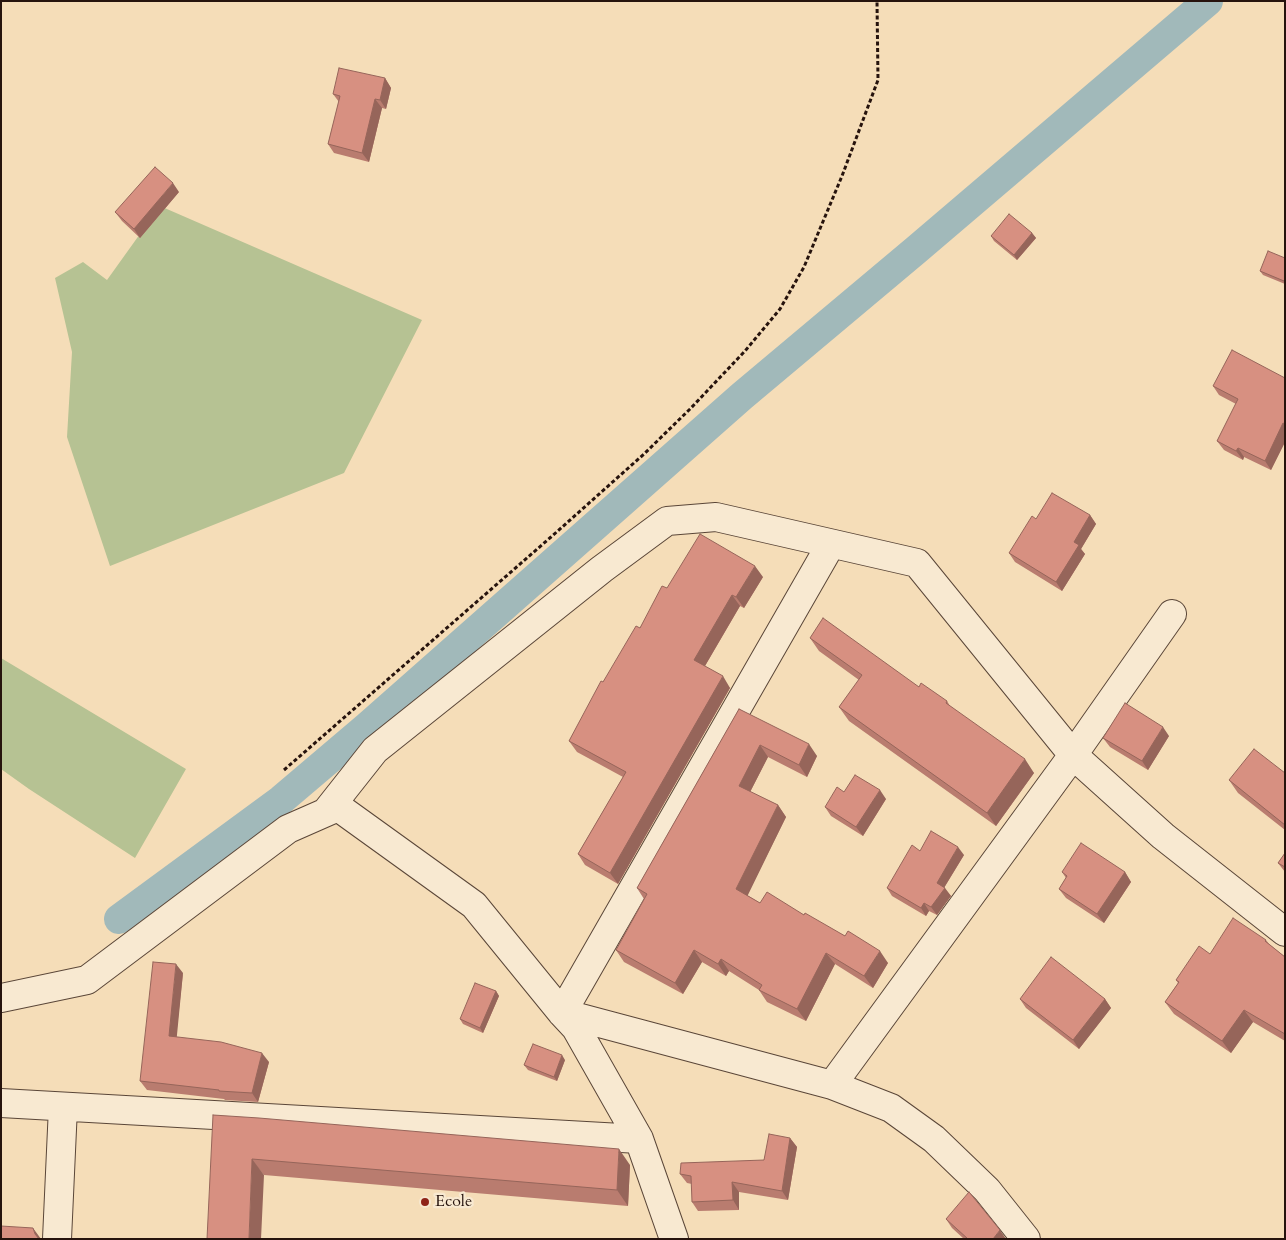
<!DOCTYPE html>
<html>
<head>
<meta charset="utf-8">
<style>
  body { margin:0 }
  #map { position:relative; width:1286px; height:1240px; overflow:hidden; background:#f5ddb8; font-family:Cardo,serif }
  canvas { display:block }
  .frame { position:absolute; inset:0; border:2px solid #26130d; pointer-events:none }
</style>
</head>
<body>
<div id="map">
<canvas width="1286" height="1240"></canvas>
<div class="frame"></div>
</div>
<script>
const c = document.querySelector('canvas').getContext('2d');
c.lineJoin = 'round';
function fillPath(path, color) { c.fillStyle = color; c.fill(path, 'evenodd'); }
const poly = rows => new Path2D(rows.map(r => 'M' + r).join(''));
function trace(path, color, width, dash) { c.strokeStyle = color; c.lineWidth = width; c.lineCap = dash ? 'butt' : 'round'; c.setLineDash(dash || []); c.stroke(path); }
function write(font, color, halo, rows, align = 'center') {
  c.font = font + ' Cardo,serif'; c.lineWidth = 4.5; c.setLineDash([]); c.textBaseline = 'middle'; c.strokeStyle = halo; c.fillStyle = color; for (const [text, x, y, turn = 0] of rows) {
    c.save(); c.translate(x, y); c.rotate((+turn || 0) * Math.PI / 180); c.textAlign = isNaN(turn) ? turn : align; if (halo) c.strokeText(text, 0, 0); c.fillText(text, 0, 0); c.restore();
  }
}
const green = poly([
  [160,206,422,320,344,473,110,566,67,437,72,352,55,278,83,262,107,280],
  [1,658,186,769,135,858,29,789,1,769]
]);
const canal = poly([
  [119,919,281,800,367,727,742,396,916,250,1208,1]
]);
const path = poly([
  [284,770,551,537,644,454,690,409,745,351,780,309,804,267,842,176,878,80,877,1]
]);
const minor = poly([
  [831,544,562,1013,832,1085,891,1108,934,1139,987,1190,1026,1239],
  [326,812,375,750,602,569,667,521,716,517,917,563,1073,755,1163,836,1285,932],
  [1,998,87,980,288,829,338,807,474,905,562,1013,576,1028,639,1139,674,1239],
  [832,1085,1073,755,1172,614],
  [1,1103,639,1139],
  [57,1239,63,1107]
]);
const wall = poly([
  [385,78,391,88,386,109,382,108,369,162,334,153,328,144,339,102,333,94],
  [179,192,140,238,122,221,115,212],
  [1032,233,1036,238,1017,260,994,241,991,236],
  [1285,258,1285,284,1263,275,1260,271],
  [1285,378,1285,442,1271,470,1244,457,1243,460,1224,450,1217,441,1236,404,1219,395,1213,386],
  [1090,515,1096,524,1081,549,1085,554,1062,591,1015,562,1009,553,1036,519],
  [763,577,744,608,740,606,705,666,730,688,618,884,585,865,578,854,623,777,577,752,569,741,603,682,667,588],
  [810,638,947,701,950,706,1034,773,996,826,849,721,839,707,859,680,819,651],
  [739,709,817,756,807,777,768,757,750,792,778,805,786,817,747,895,760,903,804,915,845,936,888,963,873,988,835,964,806,1021,767,1002,759,990,729,971,726,976,702,962,683,994,624,962,616,950,644,899,637,888],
  [1169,736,1148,770,1110,747,1103,738],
  [1285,773,1285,830,1238,793,1229,780],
  [844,792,886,799,863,836,831,816,825,807],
  [920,851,964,855,944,888,951,896,937,915,929,911,926,916,892,896,887,888],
  [1285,853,1285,872,1278,863],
  [1062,872,1125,872,1131,882,1104,923,1066,898,1059,889,1066,878],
  [1266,940,1269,944,1285,957,1285,1041,1253,1022,1231,1053,1174,1014,1165,1002,1178,983,1176,980,1210,954],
  [183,973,176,1037,269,1062,258,1102,225,1100,224,1099,147,1090,140,1081],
  [496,991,499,996,483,1033,463,1024,460,1019],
  [1020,999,1105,999,1111,1008,1079,1049,1026,1008],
  [565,1060,557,1081,528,1070,524,1065],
  [213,1115,630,1165,628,1206,264,1175],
  [790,1138,797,1147,788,1200,739,1192,739,1210,698,1211,692,1202,692,1184,687,1183,680,1174,764,1160],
  [946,1219,1006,1239,964,1239,952,1228]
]);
const shadedWall = poly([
  [385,78,391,88,386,109,380,100],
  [375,99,382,108,369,162,362,153],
  [173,183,179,192,140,238,134,229],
  [1032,233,1036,238,1017,260,1014,255],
  [1283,423,1285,425,1285,442,1271,470,1265,461],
  [1238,448,1244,457,1243,460,1236,451],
  [1090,515,1096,524,1081,549,1085,554,1062,591,1056,582,1074,542],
  [755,566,763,577,744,608,736,597],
  [732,595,740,606,702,671,694,660],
  [723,676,730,688,618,884,610,873],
  [1163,727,1169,736,1148,770,1142,761],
  [809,744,817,756,807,777,799,765],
  [760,745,768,757,747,798,739,786],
  [1025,759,1034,773,996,826,987,813],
  [880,790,886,799,863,836,856,827],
  [778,805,786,817,745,901,736,889],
  [958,847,964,855,942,891,937,883],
  [1125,872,1131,882,1104,923,1097,914],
  [945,888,951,896,937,915,931,907],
  [924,903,929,911,926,916,921,908],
  [694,950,702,962,683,994,675,983],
  [880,951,888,963,873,988,864,976],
  [826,953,835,964,806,1021,797,1009],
  [721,959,729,971,726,976,718,964],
  [176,964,183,973,176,1045,169,1036],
  [496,991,499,996,483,1033,480,1028],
  [1105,999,1111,1008,1079,1049,1073,1040],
  [1244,1010,1253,1022,1231,1053,1222,1041],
  [262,1053,269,1062,258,1102,252,1093],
  [562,1055,565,1060,557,1081,554,1077],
  [790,1138,797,1147,788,1200,782,1191],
  [619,1149,630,1165,628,1206,617,1190],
  [252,1159,264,1175,261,1239,249,1239],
  [732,1182,739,1192,739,1210,733,1200],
  [33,1228,41,1239,38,1239,35,1234],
  [1000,1230,1006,1239,993,1239]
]);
const building = poly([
  [339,68,385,78,380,100,375,99,362,153,328,144,340,96,333,94,339,68],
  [155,167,173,183,134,229,115,212,155,167],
  [1009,214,1032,233,1014,255,991,236,1009,214],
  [1268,251,1285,258,1285,278,1284,281,1260,271,1268,251],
  [1232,350,1285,378,1285,424,1283,423,1265,461,1238,448,1236,451,1217,441,1238,399,1213,386,1232,350],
  [1052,493,1090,515,1074,542,1079,545,1056,582,1009,553,1032,516,1036,519,1052,493],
  [700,534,755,566,736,597,732,595,694,660,723,676,610,873,578,854,626,772,569,741,601,681,603,682,636,626,640,628,662,586,667,588,700,534],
  [823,618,919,687,921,683,947,701,946,703,1025,759,987,813,839,707,862,675,810,638,823,618],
  [1125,703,1163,727,1142,761,1103,738,1125,703],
  [739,709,809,744,799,765,760,745,739,786,778,805,736,889,760,903,767,892,804,915,805,913,845,936,848,931,880,951,864,976,826,953,797,1009,759,990,762,985,721,959,718,964,694,950,675,983,616,950,647,894,637,888,739,709],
  [1254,749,1285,773,1285,825,1229,780,1254,749],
  [855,775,880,790,856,827,825,807,837,787,844,792,855,775],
  [931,831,958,847,937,883,945,888,931,907,924,903,921,908,887,888,912,845,920,851,931,831],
  [1081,843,1125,872,1097,914,1059,889,1067,876,1062,872,1081,843],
  [1285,853,1285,867,1278,863,1285,853],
  [1233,918,1266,940,1265,941,1285,957,1285,1034,1244,1010,1222,1041,1165,1002,1179,982,1176,980,1199,946,1210,954,1233,918],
  [1051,957,1105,999,1073,1040,1020,999,1051,957],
  [153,962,176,964,169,1036,221,1042,262,1053,252,1093,219,1091,219,1090,140,1081,153,962],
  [475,983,496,991,480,1028,460,1019,475,983],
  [533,1044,562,1055,554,1077,524,1065,533,1044],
  [213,1115,259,1118,619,1149,617,1190,252,1159,249,1239,207,1239,213,1115],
  [769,1134,790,1138,782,1191,732,1182,733,1200,692,1202,691,1176,680,1174,681,1163,764,1160,769,1134],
  [969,1192,1000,1230,993,1239,968,1239,946,1219,969,1192],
  [1,1226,33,1228,35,1234,39,1239,1,1239,1,1226]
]);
const markers = [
  [425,1202,5,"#8f2418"]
];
const poiNames = [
  ["Ecole",435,1202]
];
fillPath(green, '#b6c293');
trace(canal, '#a1b9ba', 30);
trace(minor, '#5a4638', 30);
trace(path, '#26130d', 3, [4, 2.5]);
trace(minor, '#f8e9d1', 28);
fillPath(wall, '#b97c6f');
fillPath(shadedWall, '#96655a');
fillPath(building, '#d79081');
trace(building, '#96655a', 1);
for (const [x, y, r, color] of markers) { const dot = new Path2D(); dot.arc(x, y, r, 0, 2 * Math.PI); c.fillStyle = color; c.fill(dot); trace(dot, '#f8e9d1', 2); }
write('16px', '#26130d', '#f8e9d1', poiNames, 'left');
</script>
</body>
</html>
